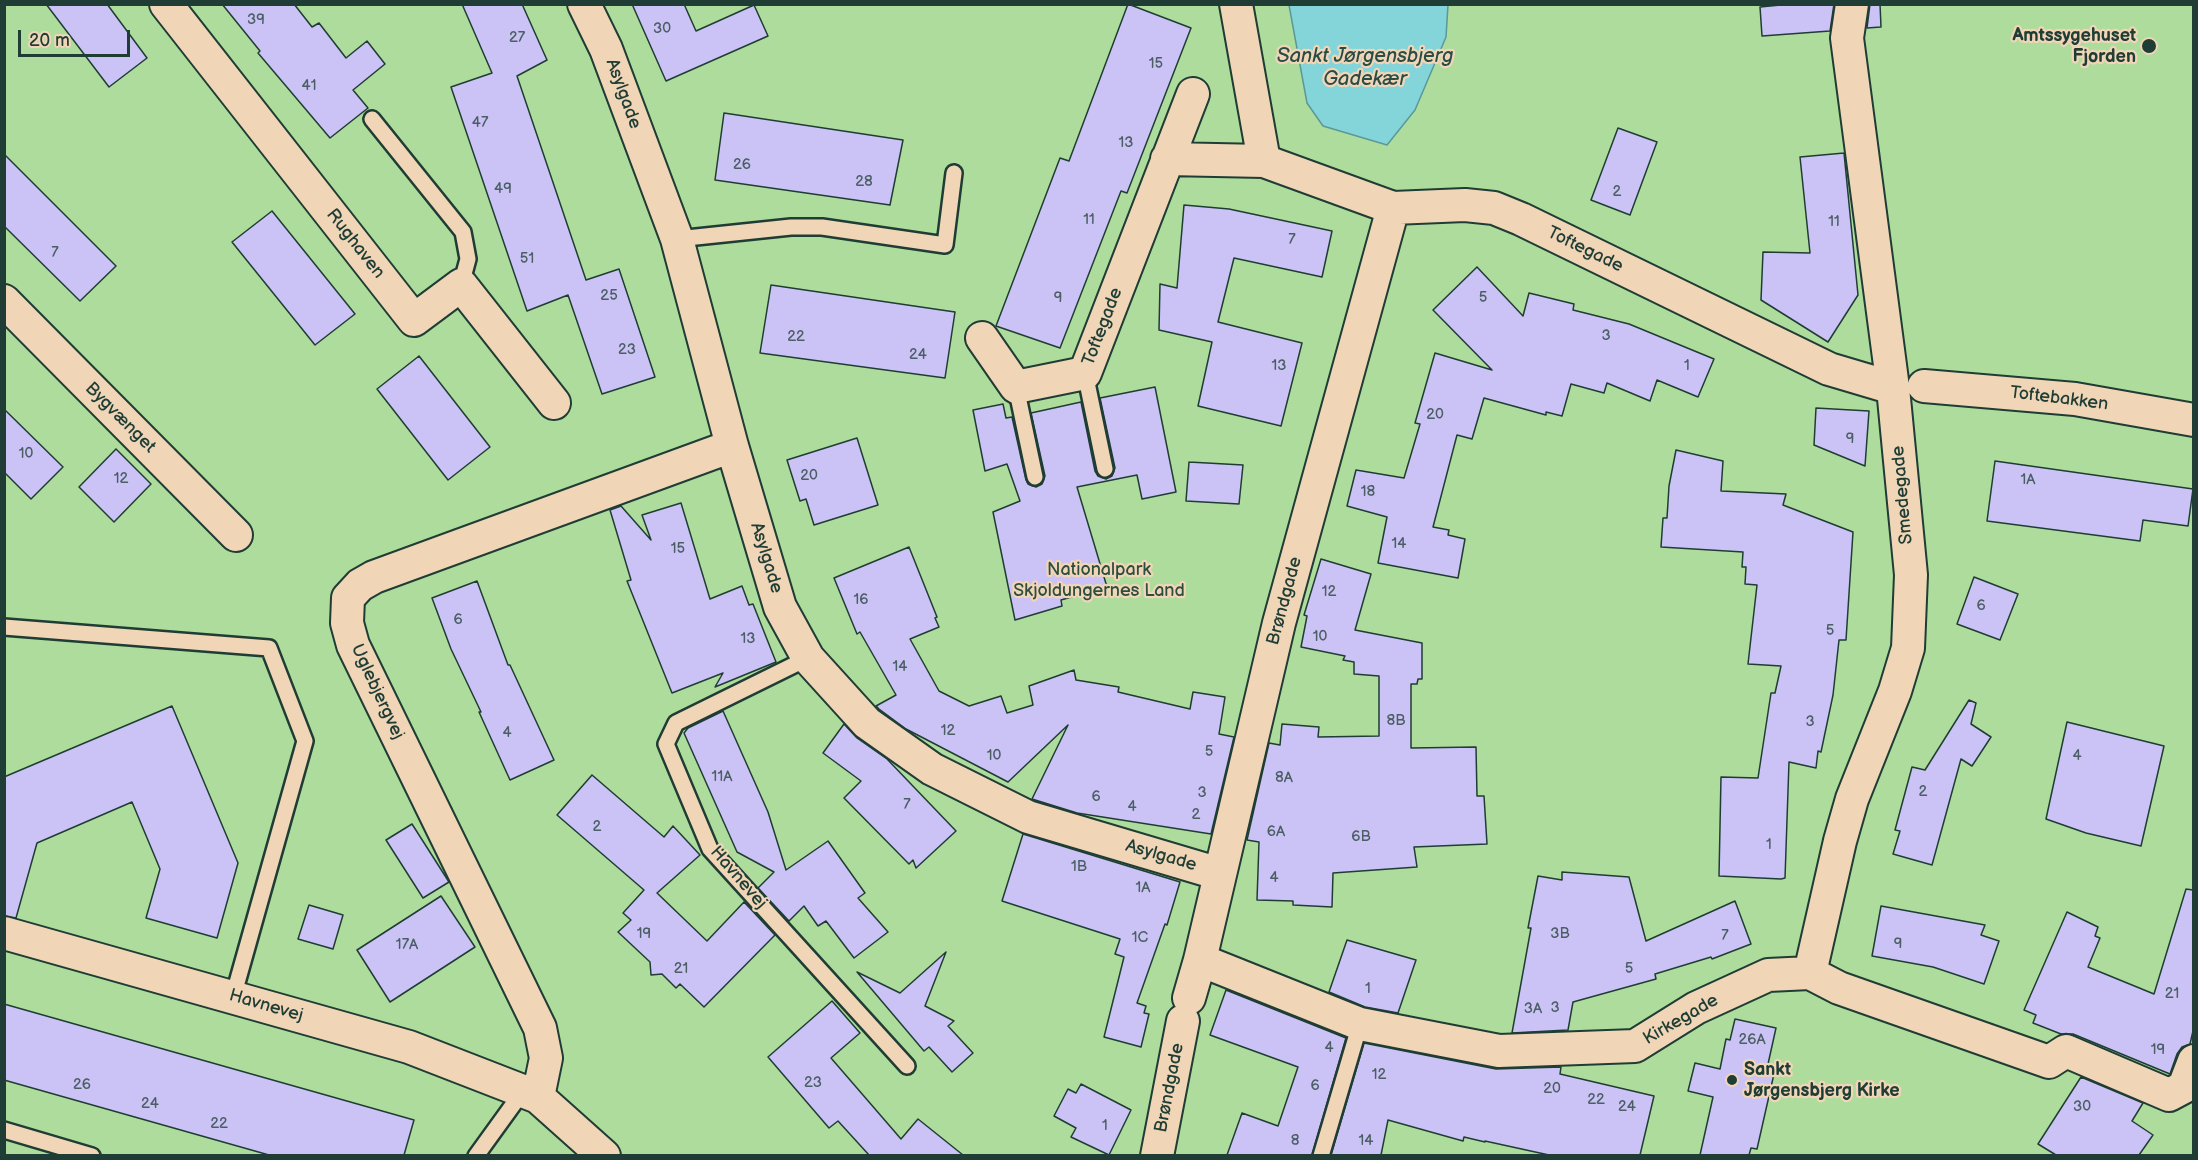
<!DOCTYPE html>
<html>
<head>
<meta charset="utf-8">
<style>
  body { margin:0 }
  #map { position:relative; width:2198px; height:1160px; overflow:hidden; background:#f0d5b7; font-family:"Balsamiq Sans",sans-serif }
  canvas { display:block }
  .frame { position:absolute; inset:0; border:6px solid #1f3d34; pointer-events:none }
  .scale { position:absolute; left:18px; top:30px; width:112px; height:27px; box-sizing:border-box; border:3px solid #1f3d34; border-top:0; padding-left:8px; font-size:18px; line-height:21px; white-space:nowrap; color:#1f3d34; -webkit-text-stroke:4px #f0d5b7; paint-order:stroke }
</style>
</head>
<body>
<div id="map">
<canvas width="2198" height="1160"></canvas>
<div class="frame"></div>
<div class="scale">20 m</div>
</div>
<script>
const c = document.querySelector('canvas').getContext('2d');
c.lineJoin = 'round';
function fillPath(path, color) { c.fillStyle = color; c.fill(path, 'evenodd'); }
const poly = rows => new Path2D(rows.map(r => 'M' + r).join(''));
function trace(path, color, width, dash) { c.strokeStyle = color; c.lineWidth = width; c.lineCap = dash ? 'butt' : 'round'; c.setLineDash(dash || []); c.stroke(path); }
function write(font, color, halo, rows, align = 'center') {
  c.font = font + ' "Balsamiq Sans",sans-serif'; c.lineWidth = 4.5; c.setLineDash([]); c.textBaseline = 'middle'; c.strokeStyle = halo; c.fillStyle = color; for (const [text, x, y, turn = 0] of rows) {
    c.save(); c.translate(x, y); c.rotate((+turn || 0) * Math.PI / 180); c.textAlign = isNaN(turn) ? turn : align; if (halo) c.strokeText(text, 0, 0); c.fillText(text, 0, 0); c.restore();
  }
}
const green = poly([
  [5,5,2193,5,2193,1155,5,1156]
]);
const water = poly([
  [1289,5,1448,5,1446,37,1415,110,1387,145,1323,126,1307,103,1289,5]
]);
const building = poly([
  [46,4,107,4,147,58,109,87,46,4],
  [222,4,294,4,312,27,319,23,346,58,367,41,385,64,353,90,368,108,330,138,258,53,260,51,222,4],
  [462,4,522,4,547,60,517,76,586,280,619,269,655,377,602,394,568,295,527,311,451,87,492,73,462,4],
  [632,4,684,4,696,31,754,5,768,36,666,81,632,4],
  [1128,4,1191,28,1127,193,1121,191,1060,348,996,326,1060,158,1069,161,1128,4],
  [1791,4,1834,4,1830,31,1762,36,1760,7,1791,4],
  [1870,4,1880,4,1881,27,1867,28,1870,4],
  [724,113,903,140,890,205,715,180,724,113],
  [1618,128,1657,142,1630,215,1591,200,1618,128],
  [1844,153,1858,295,1828,342,1761,300,1763,252,1810,253,1800,157,1844,153],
  [4,154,116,266,80,301,4,226,4,154],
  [1184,205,1229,209,1332,231,1322,277,1234,258,1218,322,1302,343,1281,426,1198,406,1212,342,1159,330,1160,284,1177,288,1184,205],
  [272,211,355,314,315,345,232,242,272,211],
  [1477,267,1523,316,1529,293,1574,304,1573,310,1629,324,1714,359,1698,397,1657,380,1650,401,1607,383,1604,393,1571,384,1562,416,1546,412,1546,415,1484,398,1472,439,1457,435,1433,527,1449,530,1448,535,1465,539,1458,578,1378,563,1387,517,1347,506,1356,470,1404,478,1420,424,1415,423,1435,353,1492,370,1433,310,1477,267],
  [771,285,955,312,945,378,760,353,771,285],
  [419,356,490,447,448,480,377,389,419,356],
  [1155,387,1176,492,1142,499,1137,475,1077,487,1107,587,1061,600,1062,606,1015,620,993,512,1020,501,1007,464,985,471,973,410,1003,404,1006,418,1012,417,1026,480,1028,484,1036,487,1042,484,1045,476,1031,413,1081,402,1095,471,1098,476,1106,479,1112,476,1115,468,1100,398,1155,387],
  [1816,408,1869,411,1865,466,1814,445,1816,408],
  [4,409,63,467,31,499,4,472,4,409],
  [857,438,878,505,814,525,806,499,800,501,787,460,857,438],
  [116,449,151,484,114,522,79,487,116,449],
  [1676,450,1723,461,1721,491,1786,494,1783,505,1853,532,1846,640,1839,640,1833,695,1821,752,1818,751,1816,768,1789,762,1785,878,1781,879,1719,876,1721,777,1758,778,1771,693,1775,693,1781,666,1748,664,1757,585,1745,584,1746,567,1742,567,1743,552,1661,547,1663,518,1667,518,1669,486,1676,450],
  [1995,461,2193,489,2188,526,2143,520,2140,541,1987,521,1995,461],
  [1189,462,1243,465,1239,504,1186,501,1189,462],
  [681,503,710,599,742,586,749,605,753,604,776,662,715,687,723,673,672,693,627,581,631,580,610,510,621,506,651,540,642,515,681,503],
  [909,547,937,617,935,618,939,627,910,639,939,691,969,706,1001,696,1007,713,1033,705,1029,686,1074,670,1076,680,1119,687,1118,692,1190,709,1193,692,1225,697,1219,734,1234,737,1211,834,1077,813,1032,799,1068,725,1008,782,906,729,879,709,876,706,896,695,860,632,857,634,834,578,909,547],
  [1321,559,1371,574,1355,630,1422,643,1422,679,1418,679,1417,684,1411,684,1411,748,1476,747,1477,796,1484,796,1487,844,1414,847,1417,867,1333,873,1332,907,1293,905,1293,901,1257,900,1259,842,1247,840,1269,743,1280,745,1282,724,1319,727,1318,737,1379,736,1379,676,1354,674,1354,662,1343,660,1345,656,1301,647,1307,616,1304,615,1321,559],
  [1974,577,2018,594,2000,640,1957,624,1974,577],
  [477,581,508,665,510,665,554,760,510,780,479,712,481,712,451,649,432,598,477,581],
  [1969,700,1976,703,1971,724,1991,737,1972,766,1961,759,1932,865,1893,854,1900,831,1895,830,1912,767,1925,770,1969,700],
  [172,706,238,863,217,938,146,918,160,869,132,802,37,843,16,918,4,916,4,777,172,706],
  [723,711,768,812,786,870,828,841,865,893,858,898,888,932,854,958,826,921,818,926,804,906,789,921,758,888,774,872,737,852,684,733,688,728,723,711],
  [2067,722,2164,746,2141,846,2086,833,2046,819,2067,722],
  [844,724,857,738,887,759,956,831,916,868,913,860,909,864,844,798,861,781,823,753,844,724],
  [592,775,664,837,673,826,700,855,657,893,707,941,744,902,775,935,704,1007,680,984,676,988,662,974,651,975,650,962,618,932,631,920,623,913,644,890,557,815,592,775],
  [412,824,449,882,423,898,386,840,412,824],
  [1023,834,1180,882,1167,925,1165,924,1137,1003,1146,1006,1144,1013,1149,1014,1141,1047,1104,1037,1124,957,1115,954,1120,939,1002,901,1023,834],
  [1562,872,1629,877,1646,941,1735,901,1751,944,1712,959,1711,957,1655,974,1656,979,1573,1002,1568,1030,1512,1033,1531,928,1528,928,1538,876,1562,880,1562,872],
  [2186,889,2193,890,2193,1031,2190,1044,2182,1047,2177,1054,2170,1074,2073,1034,2061,1034,2033,1023,2036,1015,2024,1010,2067,912,2098,927,2095,936,2100,938,2088,967,2154,994,2186,889],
  [441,896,475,947,390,1002,357,950,441,896],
  [309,905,343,915,333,949,298,939,309,905],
  [1881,906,1985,925,1981,935,1999,941,1984,984,1933,967,1872,956,1881,906],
  [1347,940,1416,960,1398,1013,1365,1007,1329,992,1347,940],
  [946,952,925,1006,954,1021,948,1026,973,1053,952,1072,929,1047,924,1051,857,972,900,993,946,952],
  [1226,990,1346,1038,1312,1155,1227,1155,1242,1113,1278,1126,1298,1067,1210,1035,1226,990],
  [832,1001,860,1033,831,1058,901,1139,918,1119,963,1155,869,1155,838,1121,829,1128,768,1057,832,1001],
  [4,1004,414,1120,404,1155,269,1155,4,1080,4,1004],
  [1735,1019,1776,1028,1768,1064,1776,1065,1757,1149,1751,1148,1749,1155,1700,1155,1713,1097,1688,1091,1695,1063,1720,1069,1726,1039,1730,1040,1735,1019],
  [1364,1043,1496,1069,1561,1067,1560,1074,1654,1096,1640,1155,1549,1155,1485,1141,1485,1142,1464,1137,1463,1141,1388,1120,1381,1155,1331,1155,1364,1043],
  [2081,1077,2143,1103,2132,1121,2153,1135,2139,1155,2056,1155,2038,1144,2081,1077],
  [1081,1084,1131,1110,1109,1155,1071,1137,1076,1128,1054,1116,1068,1089,1076,1093,1081,1084]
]);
const service = poly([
  [372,119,463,232,468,259,461,285],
  [677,239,791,227,822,227,945,245,954,173],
  [1085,373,1105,469],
  [1016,387,1035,477],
  [4,627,269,648,305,741,233,997],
  [808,658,676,723,666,744,710,849,907,1066],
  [4,1130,92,1156],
  [476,1156,523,1091],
  [1321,1156,1360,1024]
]);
const minor = poly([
  [166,4,414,320,461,285,554,403],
  [584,4,606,49,677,239,732,446,780,607,808,658,867,723,932,769,1028,817,1220,874],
  [1236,4,1264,161,1393,208,1465,205,1494,208,1521,219,1829,369,1893,388],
  [1167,159,1264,161],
  [4,301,236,535],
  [982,338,1016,387,1085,373,1193,94],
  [1924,386,2075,399,2194,420],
  [4,933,409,1047,538,1097,604,1156],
  [1200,960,1360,1024,1499,1051,1635,1046,1696,1008,1768,975,1810,973,1839,988,2049,1062,2066,1051,2169,1095,2184,1087,2194,1061],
  [1810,973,1840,841,1852,799,1895,691,1908,648,1911,575,1893,388,1847,38,1852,4],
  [1189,998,1200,960,1279,623,1393,208],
  [538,1097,546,1058,540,1028,353,645,347,623,348,598,360,585,374,577,732,446],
  [1157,1156,1183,1021]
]);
const markers = [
  [2149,46,8,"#1f3d34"],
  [1732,1080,6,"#1f3d34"]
];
const numberNames = [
  ["39",256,20],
  ["30",662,29],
  ["27",517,38],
  ["15",1156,64],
  ["41",309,86],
  ["47",480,123],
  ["13",1126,143],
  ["26",742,165],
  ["28",864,182],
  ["49",503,189],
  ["2",1617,192],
  ["11",1089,220],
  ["11",1834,222],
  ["7",1292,240],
  ["7",55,253],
  ["51",527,259],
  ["25",609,296],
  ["9",1058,298],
  ["5",1483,298],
  ["3",1606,336],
  ["22",796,337],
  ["23",627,350],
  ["24",918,355],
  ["13",1279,366],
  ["1",1687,366],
  ["20",1435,415],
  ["9",1850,439],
  ["10",26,454],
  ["20",809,476],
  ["12",121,479],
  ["1A",2028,480],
  ["18",1368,492],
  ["14",1399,544],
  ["15",678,549],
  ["12",1329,592],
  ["16",861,600],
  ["6",1981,606],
  ["6",458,620],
  ["5",1830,631],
  ["10",1320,637],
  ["13",748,639],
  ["14",900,667],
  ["8B",1396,721],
  ["3",1810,722],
  ["12",948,731],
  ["4",507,733],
  ["5",1209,752],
  ["10",994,756],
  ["4",2077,756],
  ["11A",722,777],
  ["8A",1284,778],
  ["2",1923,792],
  ["3",1202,793],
  ["6",1096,797],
  ["7",907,805],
  ["4",1132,807],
  ["2",1196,815],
  ["2",597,827],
  ["6A",1276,832],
  ["6B",1361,837],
  ["1",1769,845],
  ["1B",1079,867],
  ["4",1274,878],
  ["1A",1143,888],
  ["19",644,934],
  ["3B",1560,934],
  ["7",1725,936],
  ["1C",1140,938],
  ["9",1898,944],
  ["17A",407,945],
  ["21",681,969],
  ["5",1629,969],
  ["1",1368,989],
  ["21",2172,994],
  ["3",1555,1008],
  ["3A",1533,1009],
  ["26A",1752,1040],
  ["4",1329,1048],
  ["19",2158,1050],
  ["12",1379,1075],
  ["23",813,1083],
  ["26",82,1085],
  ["6",1315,1086],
  ["20",1552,1089],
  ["22",1596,1100],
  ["24",150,1104],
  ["24",1627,1107],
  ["30",2082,1107],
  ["22",219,1124],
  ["1",1105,1126],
  ["8",1295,1141],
  ["14",1366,1141]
];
const poiNames = [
  ["Amtssygehuset",2136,36],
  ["Fjorden",2136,57],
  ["Sankt",1744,1070,"left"],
  ["Jørgensbjerg Kirke",1744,1091,"left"]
];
const streetNames = [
  ["Asylgade",623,94,70],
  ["Rughaven",355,244,52],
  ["Toftegade",1585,250,26],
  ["Toftegade",1103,327,-69],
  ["Toftebakken",2059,399,7],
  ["Bygvænget",120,418,45],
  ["Smedegade",1903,495,-95],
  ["Asylgade",766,558,73],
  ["Brøndgade",1285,601,-75],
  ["Uglebjergvej",377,692,65],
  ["Asylgade",1161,856,16],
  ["Havnevej",738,878,49],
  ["Havnevej",266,1006,16],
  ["Kirkegade",1681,1020,-30],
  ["Brøndgade",1170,1088,-79]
];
const parkNames = [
  ["Nationalpark",1099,570],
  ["Skjoldungernes Land",1099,591]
];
const waterNames = [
  ["Sankt Jørgensbjerg",1365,57],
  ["Gadekær",1365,80]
];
fillPath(green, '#aedc9c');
fillPath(water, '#83d5da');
trace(water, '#5b9898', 1.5);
fillPath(building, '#cbc2f5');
trace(building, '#1f3d34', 1.5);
trace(service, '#1f3d34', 20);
trace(minor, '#1f3d34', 36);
trace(service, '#f0d5b7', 15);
trace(minor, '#f0d5b7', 32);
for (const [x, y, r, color] of markers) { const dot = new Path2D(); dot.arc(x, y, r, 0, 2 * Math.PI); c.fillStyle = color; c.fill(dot); trace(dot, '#f0d5b7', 2); }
write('15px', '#4a5e64', null, numberNames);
write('bold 18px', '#1f3d34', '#f0d5b7', poiNames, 'right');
write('18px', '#1f3d34', '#f0d5b7', streetNames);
write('18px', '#2d4d3e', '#f0d5b7', parkNames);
write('italic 20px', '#294c45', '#f0d5b7', waterNames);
</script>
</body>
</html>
